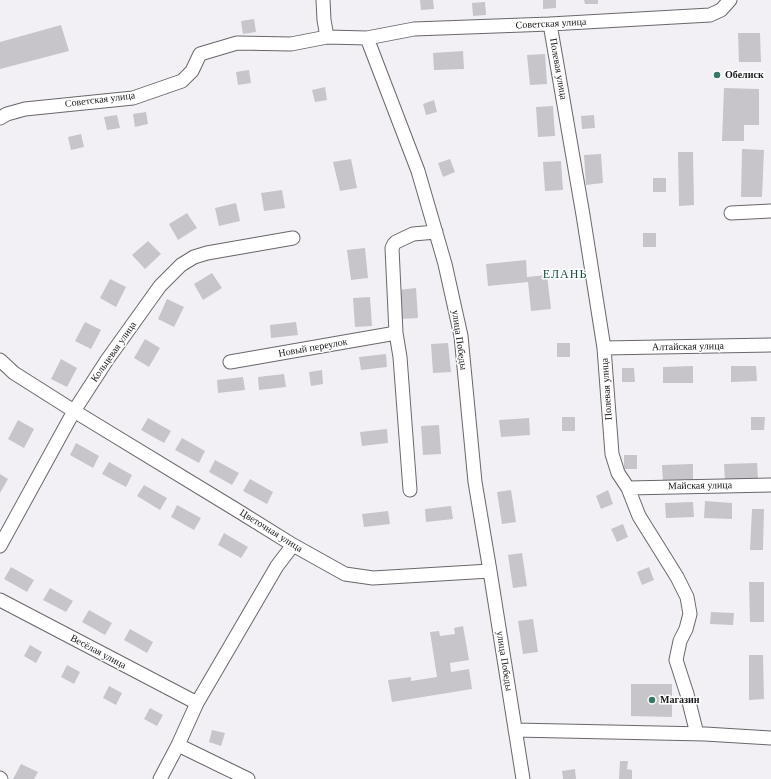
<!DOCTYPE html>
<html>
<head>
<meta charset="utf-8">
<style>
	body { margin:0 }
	canvas { display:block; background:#f2f0f4 }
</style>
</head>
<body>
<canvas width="771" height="779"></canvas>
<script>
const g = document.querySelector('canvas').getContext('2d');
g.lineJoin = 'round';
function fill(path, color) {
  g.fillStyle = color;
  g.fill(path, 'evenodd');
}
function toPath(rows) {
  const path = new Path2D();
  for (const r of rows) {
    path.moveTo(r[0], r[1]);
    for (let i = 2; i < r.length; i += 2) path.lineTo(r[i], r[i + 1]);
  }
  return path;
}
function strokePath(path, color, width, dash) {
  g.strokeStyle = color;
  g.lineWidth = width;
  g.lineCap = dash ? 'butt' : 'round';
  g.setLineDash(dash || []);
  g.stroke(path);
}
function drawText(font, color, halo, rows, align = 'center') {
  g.font = font + ' "Times New Roman",serif';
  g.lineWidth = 3;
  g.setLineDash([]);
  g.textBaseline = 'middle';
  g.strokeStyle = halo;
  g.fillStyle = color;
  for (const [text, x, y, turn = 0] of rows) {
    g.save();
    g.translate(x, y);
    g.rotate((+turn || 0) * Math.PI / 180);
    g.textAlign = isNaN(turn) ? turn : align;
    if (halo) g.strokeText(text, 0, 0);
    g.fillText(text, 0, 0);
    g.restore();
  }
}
fill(toPath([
	[420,0,433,0,434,9,421,10],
	[543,0,556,0,556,8,543,9],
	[584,0,598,0,598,4,585,4],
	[485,2,486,15,473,16,472,3],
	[254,19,256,32,243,34,241,21],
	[61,25,69,51,0,69,0,42],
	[738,33,760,33,761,62,739,62],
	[463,51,464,69,434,70,433,53],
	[545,54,547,84,530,85,527,55],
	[249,70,251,83,238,85,236,72],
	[325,87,327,100,315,102,312,90],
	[724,88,759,89,759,125,744,125,744,141,722,141],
	[434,100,437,112,426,115,423,104],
	[553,106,555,136,538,137,536,107],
	[146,112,148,124,135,127,133,114],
	[117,115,120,128,107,130,104,117],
	[594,115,595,128,582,129,581,116],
	[81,134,84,147,71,150,68,137],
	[742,149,764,150,762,197,741,197],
	[678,152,693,152,694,205,679,206],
	[601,154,603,183,586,185,584,155],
	[351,159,357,188,340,191,333,162],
	[450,159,455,172,443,177,438,163],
	[561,161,563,190,545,191,543,162],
	[653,178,666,178,666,192,653,192],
	[282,190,285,208,264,211,261,193],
	[236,203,240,221,219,226,215,208],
	[187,213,197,228,178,240,169,224],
	[643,233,656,233,656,247,643,247],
	[148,241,161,254,145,269,132,255],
	[365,248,368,278,351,280,347,250],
	[526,260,527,277,547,275,551,309,531,311,528,282,488,286,486,264],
	[212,273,222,288,203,300,194,284],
	[110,279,126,287,116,307,100,298],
	[416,288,418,318,401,319,398,290],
	[370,297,372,326,355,327,353,298],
	[167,299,184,307,174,327,158,319],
	[85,322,101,330,91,349,75,341],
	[296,322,298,335,271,338,270,325],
	[145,339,160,348,149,367,134,358],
	[448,343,451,372,433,373,431,344],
	[557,343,570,343,570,357,557,357],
	[386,354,387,367,361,370,359,357],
	[61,359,77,368,67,387,51,379],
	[693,366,693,383,663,383,663,367],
	[731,366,756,366,757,381,731,382],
	[622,368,634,368,635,382,622,382],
	[322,370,323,384,311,386,309,372],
	[284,374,286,387,259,390,258,377],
	[243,377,245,390,218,393,217,380],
	[562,417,575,417,575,431,562,431],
	[751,417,765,417,764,430,751,430],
	[148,418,171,431,164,443,141,430],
	[529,418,530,435,501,437,499,420],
	[18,420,34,429,24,448,8,439],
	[439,425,441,454,423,455,421,426],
	[387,429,388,443,362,446,360,432],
	[182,438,205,451,199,463,175,450],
	[76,443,99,456,93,468,70,455],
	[624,455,637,455,637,469,624,469],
	[215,460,239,473,232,485,209,472],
	[109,462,132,475,126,487,102,474],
	[757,463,758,479,725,481,724,464],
	[693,464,693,481,663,482,662,465],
	[0,474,8,479,0,493],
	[250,479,273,492,267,504,243,491],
	[144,485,167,498,160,510,137,496],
	[511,490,516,522,502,524,497,492],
	[608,490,613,504,601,509,596,496],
	[705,501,732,503,732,519,704,518],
	[693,502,694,517,666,518,665,503],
	[177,505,201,518,194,530,171,517],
	[451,506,453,519,426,522,425,509],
	[752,509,764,509,763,550,750,550],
	[388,511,390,524,364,527,362,514],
	[623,524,628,537,617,542,611,529],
	[224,533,248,547,241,558,218,545],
	[522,553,527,586,513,588,508,555],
	[11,567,34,580,27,592,4,579],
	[649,567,654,580,642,585,637,572],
	[749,582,764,582,764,622,750,622],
	[50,588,73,601,66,612,43,600],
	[89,610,112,623,105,635,82,622],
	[711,612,734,613,733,625,710,624],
	[533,619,538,652,523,654,518,621],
	[463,626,469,660,450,663,451,672,469,669,472,689,392,702,388,680,411,677,411,681,437,677,430,632,439,631,440,636,455,634,454,628],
	[130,629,153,642,147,653,124,640],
	[30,645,42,652,36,663,24,656],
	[749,655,763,655,764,699,749,700],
	[67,665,80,672,74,684,61,677],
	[631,684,672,684,672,717,631,716],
	[109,686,122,693,116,705,103,698],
	[150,708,163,715,157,726,144,719],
	[212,730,225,733,221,746,209,742],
	[620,761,628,761,627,769,632,770,632,779,619,779],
	[21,764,38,772,34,779,13,779],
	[575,769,576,779,563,779,562,771]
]), '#c7c5c9');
const minor = toPath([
	[323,0,324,20,327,37,367,38,418,171,445,264,461,336,475,482,490,571,523,779],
	[550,24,583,215,604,348,612,454,618,473,628,488,639,516,677,577,687,597,690,614,686,629,680,641,676,660,687,694,697,734],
	[367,38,414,29,550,24,710,15,721,10,730,0],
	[0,118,7,114,25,109,133,98,182,81,192,71,200,54,237,43,291,44,327,37],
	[731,213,771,211],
	[604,348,771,345],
	[0,360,14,373,74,411,235,509,293,545,345,574,373,578,490,571],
	[230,362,396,333],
	[628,488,771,485],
	[410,490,400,357,396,333,392,248,394,244,396,242,413,234,436,232],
	[0,546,74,411,107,360,160,286,181,265,194,257,207,253,293,238],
	[0,600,197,703],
	[515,730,705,734,771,738],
	[178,745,248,779],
	[0,778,1,779],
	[160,779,178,745,197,703,277,566,293,545]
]);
strokePath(minor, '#69676b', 15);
strokePath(minor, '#fff', 13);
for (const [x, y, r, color] of [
	[717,75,4,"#367766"],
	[652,700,4,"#367766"]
]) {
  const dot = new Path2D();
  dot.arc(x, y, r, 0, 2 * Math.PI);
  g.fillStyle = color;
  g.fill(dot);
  strokePath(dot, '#fff', 1.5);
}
drawText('10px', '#171618', '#fff', [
	["Советская улица",551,24,-3],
	["Полевая улица",558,69,80],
	["Советская улица",100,100,-7],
	["улица Победы",459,340,82],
	["Алтайская улица",688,347,-1],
	["Новый переулок",313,348,-10],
	["Кольцевая улица",114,352,-55],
	["Полевая улица",607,389,-94],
	["Майская улица",700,486,-1],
	["Цветочная улица",271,531,32],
	["Весёлая улица",98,652,28],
	["улица Победы",504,661,81]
]);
drawText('bold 10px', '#171618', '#fff', [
	["Обелиск",725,75],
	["Магазин",660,700]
], 'left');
g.letterSpacing = '1px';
drawText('12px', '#184d40', '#fff', [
	["ЕЛАНЬ",565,275]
]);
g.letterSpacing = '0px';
</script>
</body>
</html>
